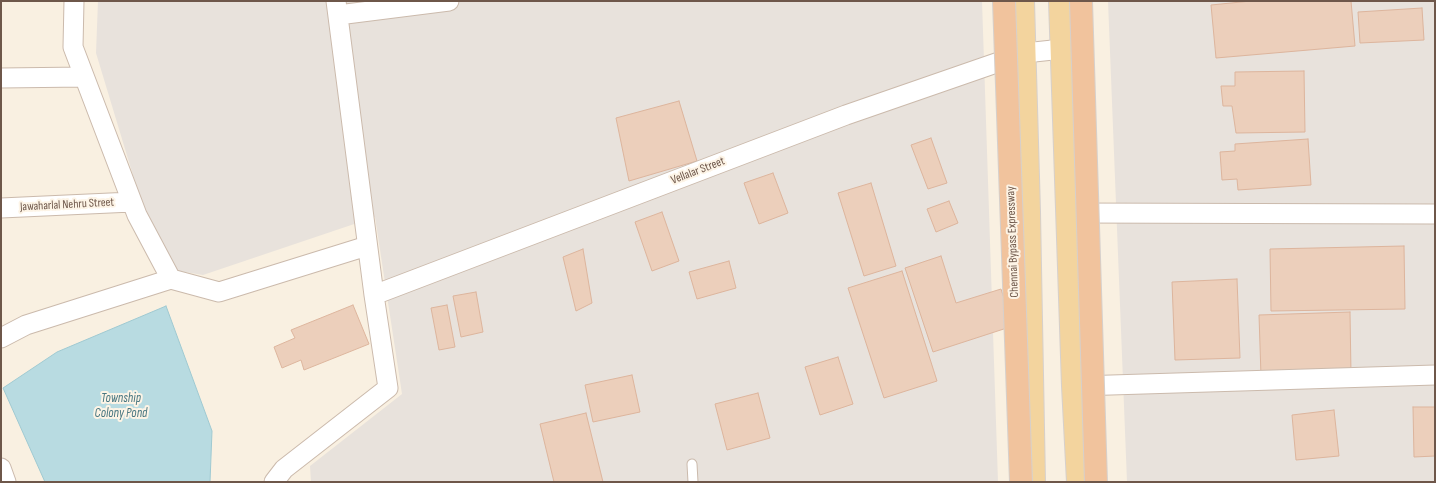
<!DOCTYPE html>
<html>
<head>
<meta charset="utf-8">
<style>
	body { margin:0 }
	#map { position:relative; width:1436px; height:483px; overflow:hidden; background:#f9f0e1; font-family:"Sofia Sans Condensed",sans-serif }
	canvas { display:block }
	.frame { position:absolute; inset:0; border:2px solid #6e574a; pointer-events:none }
</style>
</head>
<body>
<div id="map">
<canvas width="1436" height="483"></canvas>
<div class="frame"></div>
</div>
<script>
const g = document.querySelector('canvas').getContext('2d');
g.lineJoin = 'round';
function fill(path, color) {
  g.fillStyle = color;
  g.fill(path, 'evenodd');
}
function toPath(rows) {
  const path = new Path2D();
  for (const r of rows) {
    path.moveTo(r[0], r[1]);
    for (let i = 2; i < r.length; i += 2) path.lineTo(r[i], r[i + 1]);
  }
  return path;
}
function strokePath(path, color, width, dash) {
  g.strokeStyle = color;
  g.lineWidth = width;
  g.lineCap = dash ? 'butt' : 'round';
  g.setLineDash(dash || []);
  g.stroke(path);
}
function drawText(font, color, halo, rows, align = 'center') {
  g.font = font + ' "Sofia Sans Condensed",sans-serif';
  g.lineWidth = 4;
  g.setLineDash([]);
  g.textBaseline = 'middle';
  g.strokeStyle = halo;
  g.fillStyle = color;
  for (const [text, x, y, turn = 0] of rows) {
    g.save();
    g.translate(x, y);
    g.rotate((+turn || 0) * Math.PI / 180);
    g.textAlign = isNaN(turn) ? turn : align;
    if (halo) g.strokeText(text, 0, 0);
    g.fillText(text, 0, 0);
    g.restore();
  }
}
fill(toPath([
	[98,1,982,1,998,482,311,482,310,466,402,394,375,217,203,275,161,268,96,53],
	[1108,1,1435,1,1435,482,1127,482]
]), '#e8e2dc');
const water = toPath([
	[166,306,212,431,210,482,45,482,3,388,57,352,166,306]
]);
fill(water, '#b8dbe1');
strokePath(water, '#9fc9d1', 1);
const building = toPath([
	[1251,1,1351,1,1355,46,1216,58,1211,5,1251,1],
	[1422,8,1424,40,1360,43,1358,12,1422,8],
	[1304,71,1305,132,1236,133,1232,106,1223,106,1221,86,1235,86,1235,72,1304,71],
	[679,101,697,161,629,181,616,118,679,101],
	[931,138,947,183,928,189,911,145,931,138],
	[1308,139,1311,185,1238,190,1237,179,1222,180,1220,152,1235,151,1235,144,1308,139],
	[773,173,788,213,759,224,744,183,773,173],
	[871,183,896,266,864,276,838,193,871,183],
	[949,201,958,223,936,232,927,209,949,201],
	[662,212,679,261,652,271,635,222,662,212],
	[1404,246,1405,309,1271,311,1270,249,1404,246],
	[583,249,592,303,576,311,563,257,583,249],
	[941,256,956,303,1001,289,1013,326,933,352,905,268,941,256],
	[729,261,736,288,697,299,689,272,729,261],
	[902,271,937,381,884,398,848,288,902,271],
	[1237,279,1240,358,1175,360,1172,282,1237,279],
	[476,292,483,332,461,337,453,296,476,292],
	[353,305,369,344,304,370,301,360,282,368,274,347,295,338,291,330,353,305],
	[447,305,455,347,439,350,431,308,447,305],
	[1350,312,1351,374,1261,376,1259,315,1350,312],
	[838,357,853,404,820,415,805,367,838,357],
	[632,375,640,412,593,422,585,385,632,375],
	[758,393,770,438,727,450,715,404,758,393],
	[1413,407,1435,407,1435,456,1414,457,1413,407],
	[1334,410,1339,456,1296,460,1292,415,1334,410],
	[586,413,603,482,554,482,540,424,586,413]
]);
fill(building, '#eccfbb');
strokePath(building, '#ddb59d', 1);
const service = toPath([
	[692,464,693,482]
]);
const minor = toPath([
	[74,1,73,47,137,215,171,279,219,292,367,246],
	[338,15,449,1],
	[1,78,84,77],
	[1,208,132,202],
	[1073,213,1435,214],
	[374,295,846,115,1025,53,1062,49],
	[1,338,26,325,171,279],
	[1079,386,1435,375],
	[1,468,6,482],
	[274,482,284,469,388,388,374,295,336,1]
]);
const primary = toPath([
	[1023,1,1029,212,1034,482],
	[1060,1,1073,386,1078,482]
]);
strokePath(service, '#cbbaac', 11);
strokePath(minor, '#cbbaac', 21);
strokePath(primary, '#d6d0cc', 24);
strokePath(service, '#fff', 9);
strokePath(minor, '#fff', 19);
strokePath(primary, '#f3d49e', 22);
const trunkBridge = toPath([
	[1004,1,1021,482],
	[1081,1,1096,482]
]);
strokePath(trunkBridge, '#d6d0cc', 24, []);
strokePath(trunkBridge, '#f1c39d', 22);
drawText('12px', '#6e574a', '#fdf4e6', [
	["Vellalar Street",698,171,-21],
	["Jawaharlal Nehru Street",67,205,-3],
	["Chennai Bypass Expressway",1013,242,-92]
]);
drawText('italic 13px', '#477680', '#fdf4e6', [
	["Township",121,399],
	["Colony Pond",121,414]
]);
</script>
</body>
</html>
